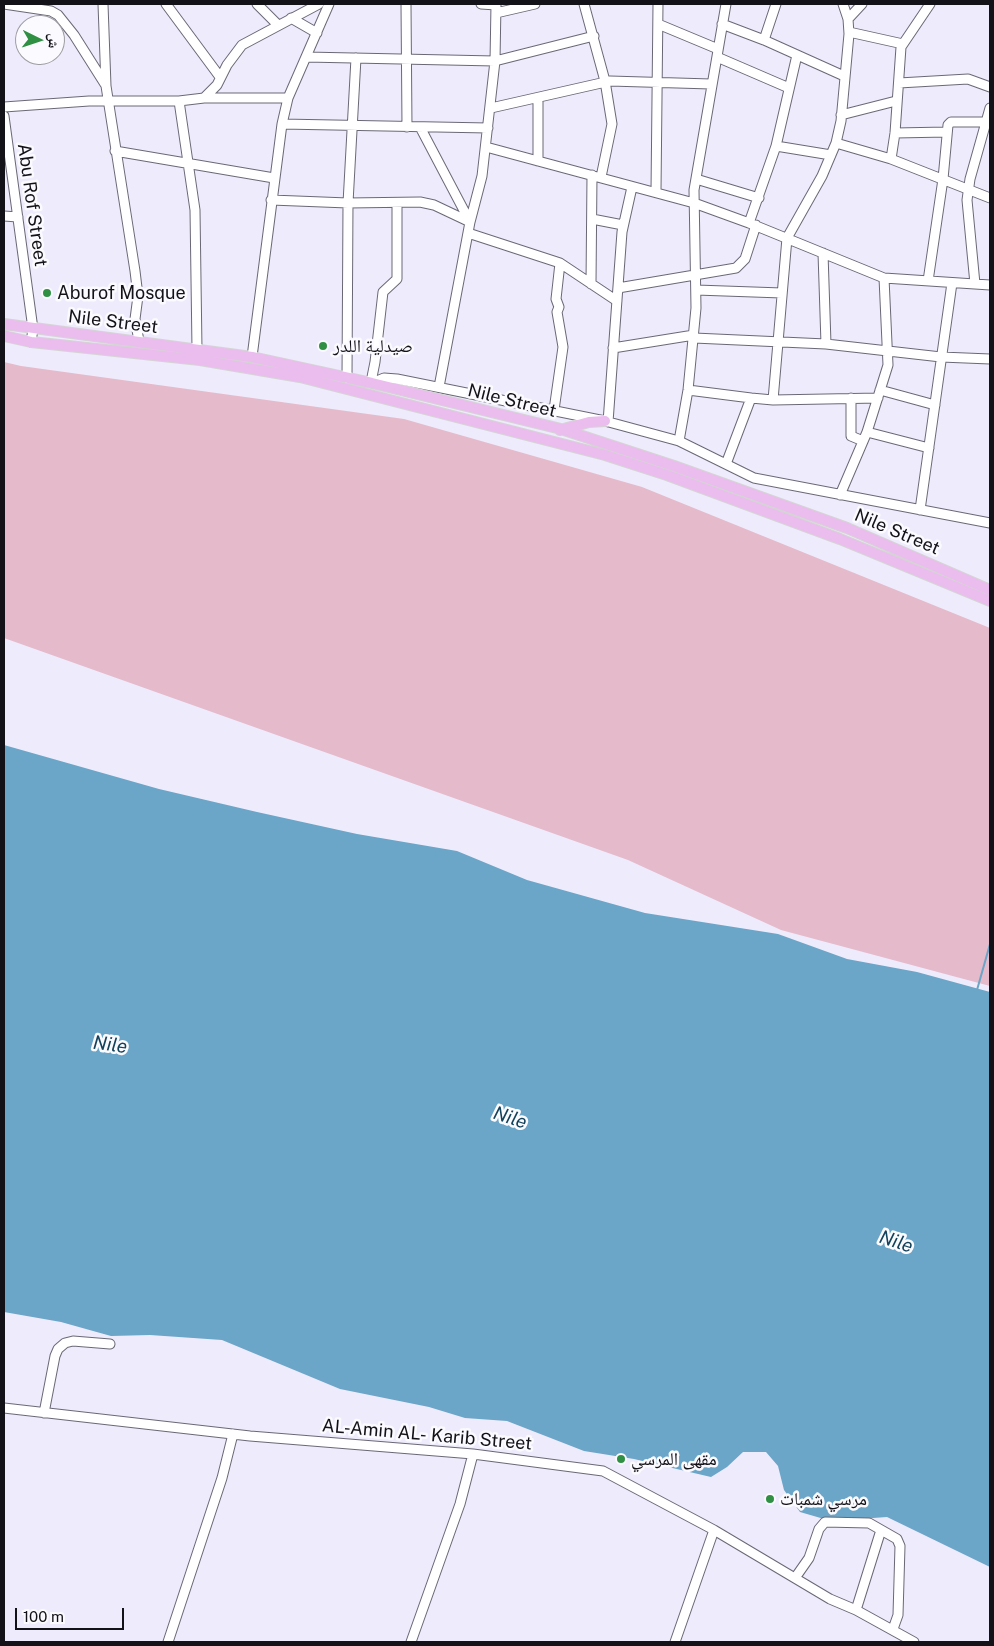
<!DOCTYPE html>
<html>
<head>
<meta charset="utf-8">
<style>
	body { margin:0 }
	#map { position:relative; width:994px; height:1646px; overflow:hidden; background:#eeebfc; font-family:"Public Sans","Noto Naskh Arabic",sans-serif }
	canvas { display:block }
	.frame { position:absolute; inset:0; border:5px solid #131218; pointer-events:none }
	.north { position:absolute; left:15px; top:15px; width:50px; height:50px; box-sizing:border-box; background:#fbfafe; border:1px solid #9e9da2; border-radius:50%; rotate:94deg; font-size:14px; font-weight:700; line-height:20px; text-align:center; color:#131218 }
	.north::after { content:''; display:block; margin:auto; width:18px; height:22px; background:#2f9044; clip-path:polygon(50% 0,100% 100%,50% 72%,0 100%) }
	.scale { position:absolute; left:15px; top:1608px; width:109px; height:22px; box-sizing:border-box; border:2px solid #131218; border-top:0; padding-left:6px; font-size:15px; line-height:18px; white-space:nowrap; color:#131218; -webkit-text-stroke:4px #fbfafe; paint-order:stroke }
</style>
</head>
<body>
<div id="map">
<canvas width="994" height="1646"></canvas>
<div class="frame"></div>
<div class="north">ش</div>
<div class="scale">100 m</div>
</div>
<script>
const g = document.querySelector('canvas').getContext('2d');
g.lineJoin = 'round';
function fill(path, color) {
  g.fillStyle = color;
  g.fill(path, 'evenodd');
}
function toPath(rows) {
  const path = new Path2D();
  for (const r of rows) {
    path.moveTo(r[0], r[1]);
    for (let i = 2; i < r.length; i += 2) path.lineTo(r[i], r[i + 1]);
  }
  return path;
}
function strokePath(path, color, width, dash) {
  g.strokeStyle = color;
  g.lineWidth = width;
  g.lineCap = dash ? 'butt' : 'round';
  g.setLineDash(dash || []);
  g.stroke(path);
}
function drawText(font, color, halo, rows, align = 'center') {
  g.font = font + ' "Public Sans","Noto Naskh Arabic",sans-serif';
  g.lineWidth = 5;
  g.setLineDash([]);
  g.textBaseline = 'middle';
  g.strokeStyle = halo;
  g.fillStyle = color;
  for (const [text, x, y, turn = 0] of rows) {
    g.save();
    g.translate(x, y);
    g.rotate((+turn || 0) * Math.PI / 180);
    g.textAlign = isNaN(turn) ? turn : align;
    if (halo) g.strokeText(text, 0, 0);
    g.fillText(text, 0, 0);
    g.restore();
  }
}
fill(toPath([
	[4,362,21,366,404,419,642,487,990,628,990,986,781,930,628,860,4,638]
]), '#e5baca');
fill(toPath([
	[4,745,159,789,257,812,357,834,457,851,527,880,645,913,778,934,847,959,917,972,990,992,990,1567,887,1517,831,1521,800,1512,784,1490,778,1466,766,1452,743,1452,727,1467,711,1477,634,1459,584,1451,507,1421,465,1418,429,1407,340,1389,222,1340,150,1335,111,1336,61,1322,4,1312]
]), '#6ba5c7');
strokePath(toPath([
	[977,990,990,944]
]), '#6ba5c7', 2);
const minor = toPath([
	[4,4,51,11,58,15,74,35,105,84],
	[103,4,106,86,135,271,138,296,135,319,139,341],
	[166,4,220,77],
	[257,4,278,25],
	[406,4,407,127],
	[481,4,496,5],
	[584,4,605,81,612,124,601,177],
	[843,4,848,19],
	[496,13,535,4],
	[291,18,317,33],
	[658,24,718,49],
	[722,24,764,40,844,76],
	[849,32,903,44],
	[764,40,776,4],
	[306,57,495,61,594,36],
	[717,57,789,88],
	[899,83,968,79,990,87],
	[204,98,288,98],
	[538,99,538,161],
	[179,101,195,210,197,349],
	[4,107,89,101,179,101,204,98,217,85,227,65,242,45,319,4],
	[491,108,610,81,711,84],
	[841,115,896,101],
	[4,116,33,329,31,342],
	[282,124,488,128],
	[420,127,470,222],
	[895,133,947,132],
	[836,143,891,159,990,198],
	[776,146,831,155],
	[486,147,694,203,749,223,884,278,990,285],
	[115,151,274,178],
	[891,159,895,133,901,47,930,4],
	[696,179,759,198],
	[656,192,658,4],
	[271,200,348,203,420,202,434,205,470,222],
	[4,216,18,217],
	[592,219,623,225],
	[749,223,776,146,797,55],
	[468,233,560,263,617,301],
	[823,253,826,344],
	[928,281,943,179,948,125,951,122,986,122],
	[591,284,592,175],
	[975,284,967,200,970,179,990,108],
	[618,288,736,268,745,259,756,225],
	[696,290,782,293],
	[694,338,826,344,941,357,990,359],
	[613,348,694,335],
	[252,357,282,124,288,98,329,4],
	[347,378,348,203,356,58],
	[371,382,375,362,383,292,397,279,397,203],
	[372,383,384,378,397,379,605,421,679,441,754,478,990,523],
	[439,387,470,222,482,176,495,61,496,4],
	[688,390,751,398],
	[880,390,935,405],
	[851,398,851,436,863,441],
	[773,400,878,398],
	[554,410,563,347,557,312,559,307,556,299,560,263],
	[608,422,622,232,632,187],
	[867,432,929,448],
	[679,441,688,390,696,308,694,190,726,4],
	[726,464,751,398,773,400,787,238,822,176,836,143,841,121,849,34,848,19,862,4],
	[840,495,867,432,888,365,884,278],
	[920,510,952,283],
	[4,1408,250,1436,473,1454,603,1471,714,1530,675,1642],
	[44,1413,55,1356,58,1349,65,1343,73,1341,110,1344],
	[714,1530,830,1599,856,1610,914,1642],
	[795,1578,809,1558,819,1529,825,1522,869,1523,897,1539,900,1546,898,1615,893,1629],
	[856,1610,881,1530],
	[168,1642,222,1478,233,1434],
	[411,1642,460,1504,473,1454]
]);
const major = toPath([
	[4,324,252,357,372,383,561,429,674,466,847,528,990,590],
	[4,336,31,342,200,360,300,377,605,455,667,475,840,539,990,601],
	[560,430,589,422,605,421]
]);
strokePath(minor, '#6b6876', 11);
strokePath(major, '#d5d4d5', 12);
strokePath(minor, '#fff', 9);
strokePath(major, '#ebbcee', 10);
for (const [x, y, r, color] of [
	[47,293,5,"#2f9044"],
	[323,346,5,"#2f9044"],
	[621,1459,5,"#2f9044"],
	[770,1499,5,"#2f9044"]
]) {
  const dot = new Path2D();
  dot.arc(x, y, r, 0, 2 * Math.PI);
  g.fillStyle = color;
  g.fill(dot);
  strokePath(dot, '#fbfafe', 2);
}
drawText('18px', '#131218', '#fbfafe', [
	["Abu Rof Street",32,205,82],
	["Nile Street",113,322,7],
	["Nile Street",512,401,14],
	["Nile Street",897,532,23],
	["AL-Amin AL- Karib Street",427,1435,5]
]);
drawText('18px', '#131218', '#fbfafe', [
	["Aburof Mosque",57,293],
	["صيدلية اللدر",333,346],
	["مقهى المرسي",631,1459],
	["مرسي شمبات",780,1499]
], 'left');
drawText('italic 19px', '#13425b', '#fbfafe', [
	["Nile",110,1045,8],
	["Nile",510,1118,18],
	["Nile",896,1242,18]
]);
</script>
</body>
</html>
